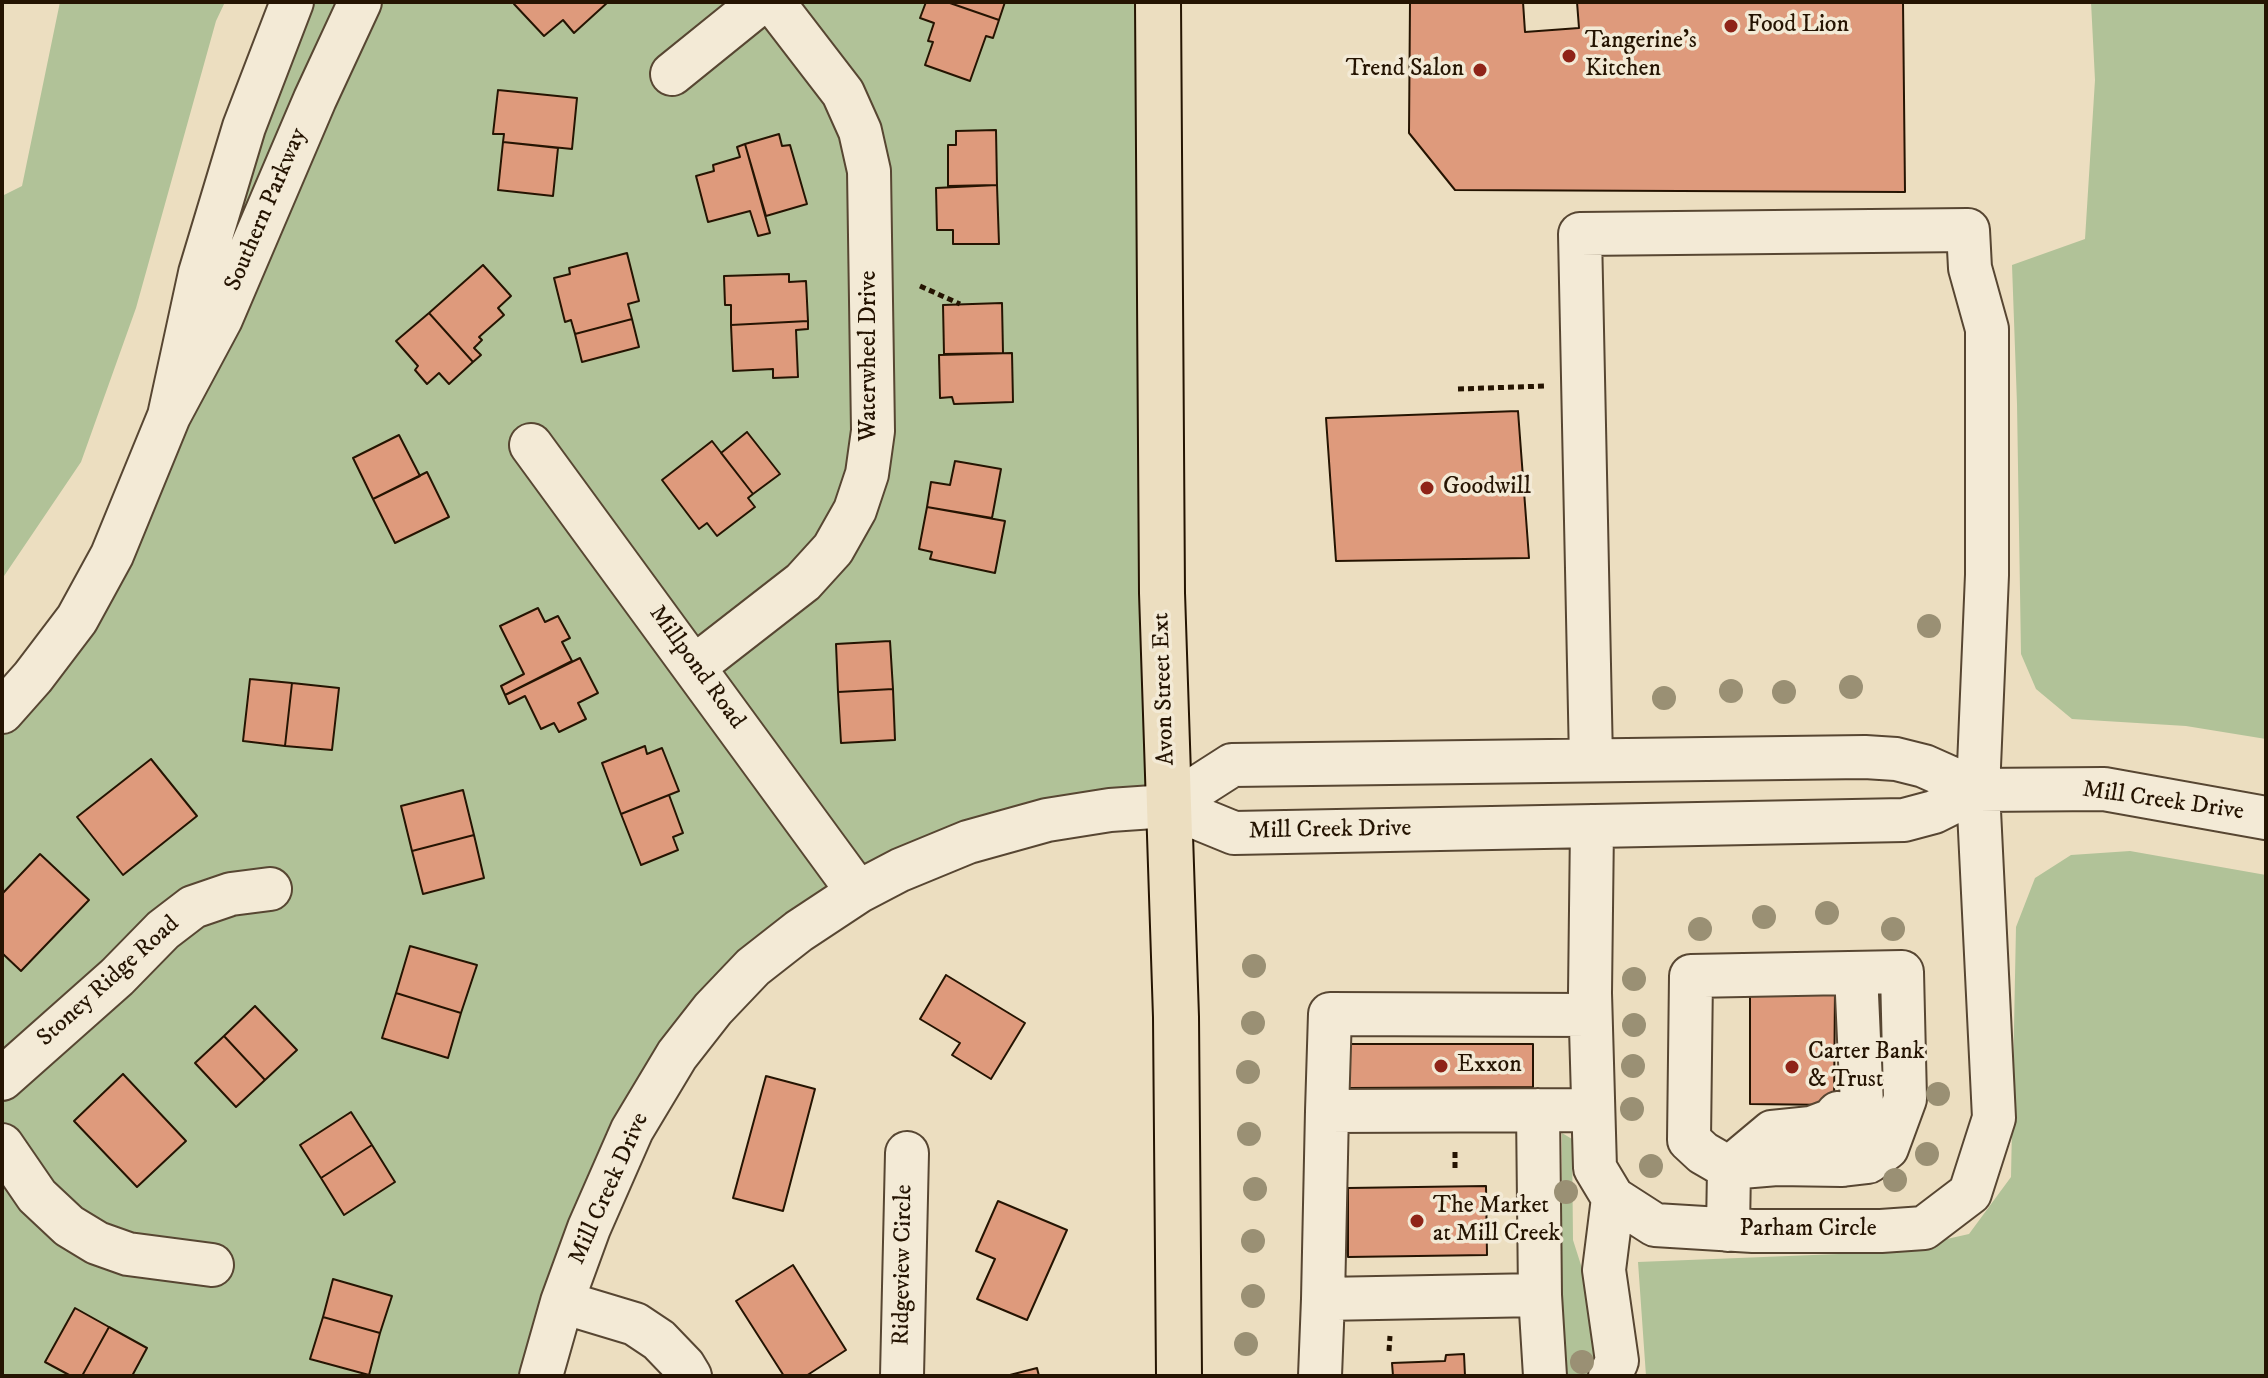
<!DOCTYPE html>
<html>
<head>
<meta charset="utf-8">
<style>
	body { margin:0 }
	#map { position:relative; width:2268px; height:1378px; overflow:hidden; background:#ecdec0; font-family:"IM FELL DW Pica",serif }
	canvas { display:block }
	.frame { position:absolute; inset:0; border:4px solid #251402; pointer-events:none }
</style>
</head>
<body>
<div id="map">
<canvas width="2268" height="1378"></canvas>
<div class="frame"></div>
</div>
<script>
const g = document.querySelector('canvas').getContext('2d');
g.lineJoin = 'round';
function fill(path, color) {
  g.fillStyle = color;
  g.fill(path, 'evenodd');
}
function toPath(rows) {
  const path = new Path2D();
  for (const r of rows) {
    path.moveTo(r[0], r[1]);
    for (let i = 2; i < r.length; i += 2) path.lineTo(r[i], r[i + 1]);
  }
  return path;
}
function strokePath(path, color, width, dash) {
  g.strokeStyle = color;
  g.lineWidth = width;
  g.lineCap = dash ? 'butt' : 'round';
  g.setLineDash(dash || []);
  g.stroke(path);
}
function drawText(font, color, halo, rows, align = 'center') {
  g.font = font + ' "IM FELL DW Pica",serif';
  g.lineWidth = 7;
  g.setLineDash([]);
  g.textBaseline = 'middle';
  g.strokeStyle = halo;
  g.fillStyle = color;
  for (const [text, x, y, turn = 0] of rows) {
    g.save();
    g.translate(x, y);
    g.rotate((+turn || 0) * Math.PI / 180);
    g.textAlign = isNaN(turn) ? turn : align;
    if (halo) g.strokeText(text, 0, 0);
    g.fillText(text, 0, 0);
    g.restore();
  }
}
fill(toPath([
	[60,2,225,2,216,21,136,308,81,462,2,579,2,196,22,186],
	[292,2,1158,2,1168,806,900,870,677,1055,541,1376,2,1376,2,712,77,619],
	[2091,2,2266,2,2266,739,2186,726,2072,719,2036,689,2021,654,2017,404,2012,265,2085,239,2095,80],
	[2130,851,2266,875,2266,1376,1646,1376,1638,1262,1889,1252,1969,1234,2011,1177,2016,927,2035,878,2071,855],
	[1562,1133,1572,1139,1573,1240,1594,1306,1597,1367,1593,1376,1569,1376,1566,1373,1562,1349]
]), '#b1c298');
const building = toPath([
	[516,2,608,2,574,33,563,20,544,36,514,4,516,2],
	[926,2,947,2,999,20,993,38,986,36,970,81,925,65,933,42,928,41,934,23,920,18,926,2],
	[947,2,1005,2,999,20,947,2],
	[1410,2,1523,2,1525,32,1579,28,1577,2,1903,2,1905,192,1455,190,1409,133,1410,2],
	[498,90,577,98,572,149,503,142,504,134,493,134,498,90],
	[996,130,997,185,948,186,948,145,956,145,956,131,996,130],
	[779,134,782,146,790,145,807,204,766,216,745,144,779,134],
	[503,142,558,148,553,196,498,190,503,142],
	[745,144,770,233,758,236,750,211,708,222,696,176,714,171,713,165,740,157,737,147,745,144],
	[997,185,999,244,953,244,953,230,937,230,936,188,997,185],
	[627,253,639,301,628,304,632,319,575,334,571,320,565,322,554,278,570,274,569,268,627,253],
	[483,265,511,296,498,308,504,315,479,337,482,340,474,348,481,355,473,362,429,313,483,265],
	[789,274,789,282,806,281,808,321,731,325,731,305,725,305,724,276,789,274],
	[1002,303,1003,353,944,354,943,305,1002,303],
	[429,313,473,362,449,384,439,373,427,384,415,370,418,366,396,341,429,313],
	[632,319,639,347,582,362,575,334,632,319],
	[808,321,808,329,796,330,798,377,773,378,773,369,733,371,731,325,808,321],
	[1012,353,1013,402,954,404,952,397,940,398,939,355,1012,353],
	[1518,411,1529,558,1336,561,1326,418,1518,411],
	[747,432,780,474,753,494,721,453,747,432],
	[399,435,420,476,373,499,353,458,399,435],
	[712,441,753,494,748,498,755,507,717,536,707,523,699,529,662,480,712,441],
	[955,461,1001,469,992,518,927,507,931,482,950,485,955,461],
	[427,472,449,517,395,543,373,499,427,472],
	[927,507,1005,521,995,573,930,559,932,552,919,549,927,507],
	[538,608,545,622,558,616,570,638,562,642,572,661,505,695,501,686,524,674,500,626,538,608],
	[890,641,893,689,838,692,836,644,890,641],
	[580,658,598,693,578,703,586,719,559,732,554,723,541,729,525,696,509,704,505,695,580,658],
	[250,679,292,683,285,746,243,741,250,679],
	[292,683,339,688,332,750,285,746,292,683],
	[893,689,895,740,841,743,838,692,893,689],
	[645,746,647,754,662,748,679,791,621,814,602,763,645,746],
	[151,759,197,816,123,875,77,817,151,759],
	[463,790,474,835,412,851,401,806,463,790],
	[669,795,683,833,673,837,678,850,641,865,621,814,669,795],
	[474,835,484,878,423,894,412,851,474,835],
	[40,854,89,900,21,971,2,953,2,894,40,854],
	[410,946,477,965,461,1013,396,993,410,946],
	[946,975,1025,1023,991,1079,952,1055,960,1043,920,1019,946,975],
	[1750,990,1835,990,1834,1105,1750,1104,1750,990],
	[396,993,461,1013,448,1058,382,1038,396,993],
	[255,1006,297,1050,265,1080,224,1036,255,1006],
	[224,1036,265,1080,236,1107,195,1063,224,1036],
	[1349,1044,1533,1044,1533,1087,1349,1088,1349,1044],
	[123,1074,186,1141,137,1187,74,1121,123,1074],
	[766,1076,815,1089,783,1211,733,1198,766,1076],
	[351,1112,372,1145,321,1178,300,1145,351,1112],
	[372,1145,395,1182,344,1215,321,1178,372,1145],
	[1486,1186,1487,1255,1348,1257,1348,1188,1486,1186],
	[998,1201,1067,1230,1027,1320,977,1299,995,1259,976,1251,998,1201],
	[793,1265,846,1350,806,1376,784,1376,736,1301,793,1265],
	[333,1279,392,1296,380,1333,323,1317,333,1279],
	[75,1308,109,1327,82,1376,71,1376,45,1362,75,1308],
	[323,1317,380,1333,369,1375,310,1359,323,1317],
	[109,1327,147,1348,132,1376,82,1376,109,1327],
	[1464,1354,1465,1376,1393,1376,1392,1363,1445,1361,1446,1355,1464,1354],
	[1037,1368,1039,1376,1006,1376,1037,1368]
]);
fill(building, '#de9a7c');
strokePath(building, '#251402', 2);
const minor = toPath([
	[292,2,244,127,200,273,169,416,221,319,315,99,360,2],
	[672,74,761,2],
	[531,445,858,892],
	[695,666,803,582,833,549,855,510,867,474,873,431,869,171,860,131,843,93,773,2],
	[2,712,33,677,77,619,112,555,169,416],
	[1591,760,1580,234,1968,230,1970,268,1987,329,1987,575,1978,790,1994,1118,1970,1193,1924,1228,1881,1231,1753,1231,1655,1225,1613,1198,1595,1168,1590,993,1592,826],
	[1168,806,1232,765,1865,757,1896,759,1924,766,1978,790],
	[2,1079,117,977,163,930,193,907,231,894,270,889],
	[1538,1110,1540,1295],
	[1327,1111,1330,1014,1590,1015],
	[2,1145,37,1196,69,1226,97,1243,128,1254,212,1265],
	[1811,1148,1834,1141,1851,1126,1862,1105,1856,973],
	[1729,1168,1777,1164,1842,1165,1861,1147],
	[1729,1168,1772,1132,1811,1128,1832,1120,1838,1113],
	[1728,1230,1729,1168,1703,1153,1689,1140,1691,976,1902,972,1905,1099,1887,1148,1868,1162,1842,1165],
	[562,1302,635,1324,659,1340,684,1366,690,1376],
	[541,1376,562,1302,589,1228,632,1130,677,1055,713,1009,753,967,799,931,858,892,900,870,968,842,1047,820,1110,810,1168,806,1234,833,1904,820,1934,812,1978,790,2104,789,2266,818],
	[902,1376,907,1153],
	[1320,1376,1323,1299],
	[1545,1376,1540,1295,1323,1299,1327,1111,1593,1110],
	[1610,1376,1617,1361,1604,1270,1613,1198]
]);
const major = toPath([
	[1158,2,1162,593,1176,1017,1179,1376]
]);
strokePath(minor, '#574632', 46);
strokePath(major, '#251402', 48);
strokePath(toPath([
	[920,286,960,304],
	[1458,389,1545,386],
	[1455,1168,1455,1149],
	[1389,1351,1390,1336]
]), '#251402', 5, [6, 4]);
strokePath(minor, '#f3ead6', 42);
strokePath(major, '#ecdec0', 44);
g.fillStyle = '#9a9074';
for (const [x, y] of [
	[1929,626],
	[1851,687],
	[1731,691],
	[1784,692],
	[1664,698],
	[1827,913],
	[1764,917],
	[1700,929],
	[1893,929],
	[1254,966],
	[1634,979],
	[1253,1023],
	[1634,1025],
	[1633,1066],
	[1248,1072],
	[1938,1094],
	[1632,1109],
	[1249,1134],
	[1927,1154],
	[1651,1166],
	[1895,1180],
	[1255,1189],
	[1566,1192],
	[1253,1241],
	[1253,1296],
	[1246,1344],
	[1582,1362]
]) {
  g.beginPath();
  g.arc(x, y, 12, 0, 2 * Math.PI);
  g.fill();
}
for (const [x, y, r, color] of [
	[1731,26,8,"#8f2418"],
	[1569,56,8,"#8f2418"],
	[1480,70,8,"#8f2418"],
	[1427,488,8,"#8f2418"],
	[1441,1066,8,"#8f2418"],
	[1792,1067,8,"#8f2418"],
	[1417,1221,8,"#8f2418"]
]) {
  const dot = new Path2D();
  dot.arc(x, y, r, 0, 2 * Math.PI);
  g.fillStyle = color;
  g.fill(dot);
  strokePath(dot, '#f3ead6', 3);
}
drawText('24px', '#251402', '#f3ead6', [
	["Food Lion",1747,26],
	["Tangerine's",1585,42],
	["Kitchen",1585,70],
	["Trend Salon",1464,70,"right"],
	["Goodwill",1443,488],
	["Carter Bank",1808,1053],
	["& Trust",1808,1081],
	["Exxon",1457,1066],
	["The Market",1433,1207],
	["at Mill Creek",1433,1235]
], 'left');
drawText('24px', '#251402', '#f3ead6', [
	["Southern Parkway",267,210,-67],
	["Waterwheel Drive",870,356,-90],
	["Millpond Road",696,668,54],
	["Avon Street Ext",1165,689,-92],
	["Mill Creek Drive",2163,802,8],
	["Mill Creek Drive",1330,831,-1],
	["Stoney Ridge Road",109,982,-42],
	["Mill Creek Drive",610,1189,-66],
	["Parham Circle",1808,1230],
	["Ridgeview Circle",904,1265,-89]
]);
</script>
</body>
</html>
